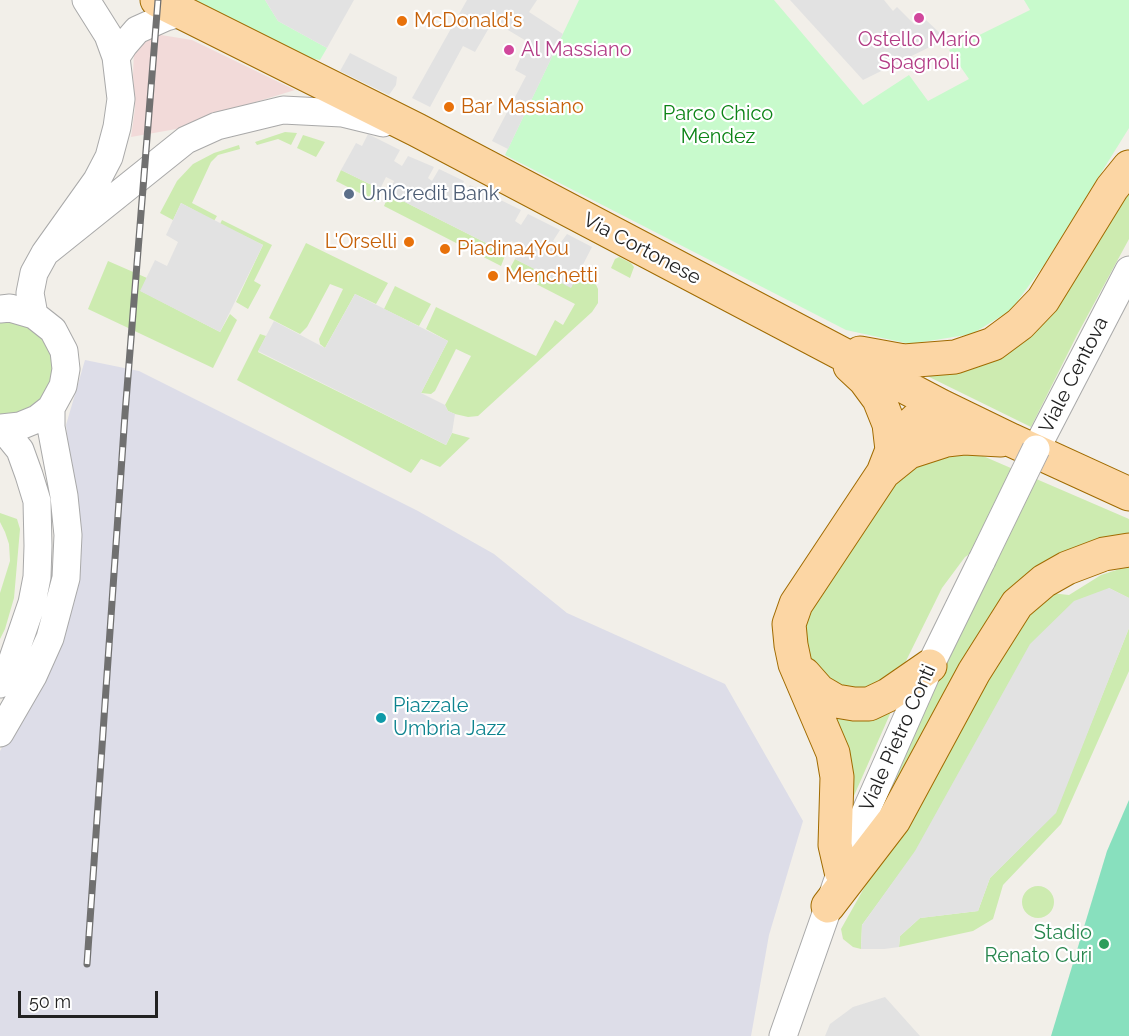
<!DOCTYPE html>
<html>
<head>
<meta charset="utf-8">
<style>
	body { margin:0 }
	#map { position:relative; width:1129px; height:1036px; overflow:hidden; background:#f2efe9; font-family:Raleway,sans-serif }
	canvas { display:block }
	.scale { position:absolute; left:18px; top:991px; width:140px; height:27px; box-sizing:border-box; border:3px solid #222; border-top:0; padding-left:8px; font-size:18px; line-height:21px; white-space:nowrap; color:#222; -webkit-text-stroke:4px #fff; paint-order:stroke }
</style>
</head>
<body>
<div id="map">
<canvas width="1129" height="1036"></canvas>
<div class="scale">50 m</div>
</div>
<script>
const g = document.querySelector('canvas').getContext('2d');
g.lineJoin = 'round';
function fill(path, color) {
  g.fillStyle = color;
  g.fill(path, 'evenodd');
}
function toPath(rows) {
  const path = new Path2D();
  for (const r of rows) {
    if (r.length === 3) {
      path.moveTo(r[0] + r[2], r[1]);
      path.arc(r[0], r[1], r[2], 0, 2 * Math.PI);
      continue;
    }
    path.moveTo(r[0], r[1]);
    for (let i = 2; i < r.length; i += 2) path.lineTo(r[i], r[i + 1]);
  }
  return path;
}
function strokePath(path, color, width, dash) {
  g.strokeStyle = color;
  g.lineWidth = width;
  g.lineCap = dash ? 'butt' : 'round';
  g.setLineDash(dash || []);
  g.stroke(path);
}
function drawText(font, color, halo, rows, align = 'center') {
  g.font = font + ' Raleway,sans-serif';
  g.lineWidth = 4.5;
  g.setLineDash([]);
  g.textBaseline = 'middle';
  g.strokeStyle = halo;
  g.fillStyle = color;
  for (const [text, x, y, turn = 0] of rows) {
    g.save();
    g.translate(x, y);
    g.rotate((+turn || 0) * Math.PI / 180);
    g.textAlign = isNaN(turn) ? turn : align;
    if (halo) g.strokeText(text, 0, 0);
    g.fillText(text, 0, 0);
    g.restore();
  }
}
fill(toPath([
	[155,34,192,40,295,90,236,108,182,128,131,137,135,108,133,75,134,50,140,42]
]), '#f2dad9');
fill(toPath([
	[285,132,297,133,291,145,278,139,257,145,255,142],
	[303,135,325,142,316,157,297,148],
	[239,145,240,149,218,155,211,162,192,203,217,216,214,221,181,203,173,220,160,213,177,181,193,164,214,153],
	[341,170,380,189,375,201,336,181],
	[1129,183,1129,239,1077,335,1031,427,917,371,970,361],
	[389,194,506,253,501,266,384,206],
	[222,220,272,245,254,281,261,285,248,309,236,302,263,245,220,224],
	[306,243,388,283,376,304,355,294,325,348,320,344,319,339,343,289,330,284,307,327,300,334,269,318],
	[619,257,631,263,634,267,630,278,611,268,615,259],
	[515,259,571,287,579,271,594,280,598,289,598,303,592,312,478,416,468,417,455,414,448,411,445,405,471,356,456,349,435,391,431,394,421,393,448,341,426,329,436,307,536,356,555,320,563,325,575,304,509,270],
	[108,261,147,278,141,291,220,332,230,314,237,320,213,368,88,309],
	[395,286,431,304,419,326,384,309],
	[6,321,25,325,40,335,51,351,54,370,51,388,40,404,25,414,0,416,0,322],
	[260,334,266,336,258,352,446,445,452,433,470,438,440,467,421,459,411,473,237,380],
	[976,453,1129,519,1129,540,1075,551,868,841,918,724,987,543,965,557,942,588,905,663,883,683,845,693,814,677,802,626,808,606,893,487,914,464,928,454],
	[0,513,17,519,20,529,14,598,5,629,0,639,0,593,10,561,9,544,5,532,0,522],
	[1129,566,1129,598,1109,588,862,925,861,949,853,947,843,939,841,929,925,780,1041,592,1069,595,1101,575],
	[1129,628,1129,671,1061,824,1003,885,993,919,973,931,899,947,900,936,920,918,978,911,990,878,1055,813],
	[890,709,890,714,849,807,830,713],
	[1038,902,16]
]), '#cdebb0');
fill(toPath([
	[184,0,265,0,278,21,327,48,320,60,295,55],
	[579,0,774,0,863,105,909,75,928,101,969,79,949,50,1030,10,1024,0,1129,0,1129,128,1044,265,1011,310,972,334,910,344,846,330,505,155]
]), '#c8facc');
fill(toPath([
	[1129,800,1129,1036,1051,1036,1107,851]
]), '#88e0be');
fill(toPath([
	[265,0,354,0,327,48,278,21],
	[467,0,537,0,529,12,563,34,508,149,492,141,526,76,515,70,528,42,493,21,475,52,463,46,430,107,412,98],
	[790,0,884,0,893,11,897,7,915,25,926,20,946,39,863,80],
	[350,53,397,77,396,85,389,95,340,71],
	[368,134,400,150,394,161,402,166,408,156,434,167,428,178,432,181,439,169,464,181,458,194,463,197,470,185,521,210,515,221,521,225,528,214,560,230,553,241,559,245,567,234,592,247,571,288,515,259,519,245,511,241,506,253,389,194,394,181,386,177,380,189,341,170,356,143,362,146],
	[181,203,263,245,220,332,140,291,155,260,167,266,178,242,166,235],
	[355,294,448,341,421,393,445,405,448,411,455,414,452,433,446,445,258,351,274,321,325,348],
	[1109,588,1129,598,1129,628,1056,813,990,878,978,911,920,918,900,936,899,947,884,949,861,949,862,925,915,851,1030,644,1074,601],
	[885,997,920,1036,825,1036,830,1024,853,1007]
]), '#e2e2e2');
fill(toPath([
	[85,360,139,371,418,511,494,554,567,613,725,684,803,821,769,935,751,1036,0,1036,0,751,60,643,75,516,66,425]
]), '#dddde8');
const minor = toPath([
	[116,57,124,45,137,30,166,17,184,12],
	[45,253,186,140,217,126,283,110,342,113,383,123],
	[0,309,10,308,34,315,53,330,64,351,66,369,63,386,51,408,37,419,20,426,0,428],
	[34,315,30,293,34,273,45,253,97,180,109,157,117,127,121,99,116,57,108,35,86,0],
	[1036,449,1129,270],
	[0,684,9,670,32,603,37,577,38,546,37,501,29,475,20,450,2,428],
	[0,733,33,676,50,638,66,578,68,535,64,496,51,427,51,408],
	[783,1036,841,871,854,838,930,666,982,560]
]);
const major = toPath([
	[157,0,417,130,941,406,1011,440,1129,494],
	[860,353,904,361,955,357,993,344,1020,324,1043,300,1112,188,1129,167],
	[850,366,865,380,879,399,889,424,892,450],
	[883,473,909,452,946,440,964,438,1001,440],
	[804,674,819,691,836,701,854,704,869,704,888,695,930,666],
	[841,871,835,845,837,777,833,753,795,664,791,645,789,624,796,604,883,473,892,450,902,433,920,416,941,406],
	[828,906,894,820,974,672,1017,604,1044,581,1067,568,1104,554,1129,550]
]);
strokePath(minor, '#a9a9a9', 29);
strokePath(major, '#a06b00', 35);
strokePath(minor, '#fff', 27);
strokePath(major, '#fcd6a4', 33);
const rail = toPath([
	[87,964,125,414,158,0]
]);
strokePath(rail, '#707070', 7);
strokePath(rail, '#fff', 4.5, [14]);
const minorBridge = toPath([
	[982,560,1036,449]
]);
strokePath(minorBridge, '#a9a9a9', 29, []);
strokePath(minorBridge, '#fff', 27);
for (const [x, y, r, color] of [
	[919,18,6,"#d1479c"],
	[402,21,6,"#e8710a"],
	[509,50,6,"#d1479c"],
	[449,107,6,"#e8710a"],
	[349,194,6,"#5c6f8a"],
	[409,242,6,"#e8710a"],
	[445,249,6,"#e8710a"],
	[493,276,6,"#e8710a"],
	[381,718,6,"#0f9aa8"],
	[1104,944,6,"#2e9e5b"]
]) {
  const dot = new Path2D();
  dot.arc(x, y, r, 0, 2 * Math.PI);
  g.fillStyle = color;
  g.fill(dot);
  strokePath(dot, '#fff', 2);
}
drawText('20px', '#c56008', '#fff', [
	["McDonald's",414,21],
	["Bar Massiano",461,107],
	["L'Orselli",397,242,"right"],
	["Piadina4You",457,249],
	["Menchetti",505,276]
], 'left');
drawText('20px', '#b23c85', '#fff', [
	["Ostello Mario",919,40],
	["Spagnoli",919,63],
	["Al Massiano",521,50,"left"]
]);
drawText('20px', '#0c8416', '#fff', [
	["Parco Chico",718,114],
	["Mendez",718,137]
]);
drawText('20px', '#4e5e75', '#fff', [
	["UniCredit Bank",361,194]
], 'left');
drawText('20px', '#222', '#fff', [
	["Via Cortonese",642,249,28],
	["Viale Centova",1074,375,-63],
	["Viale Pietro Conti",898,738,-66]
]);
drawText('20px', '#0d838f', '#fff', [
	["Piazzale",393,706],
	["Umbria Jazz",393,729]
], 'left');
drawText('20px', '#27864d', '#fff', [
	["Stadio",1092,933],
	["Renato Curi",1092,956]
], 'right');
</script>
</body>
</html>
